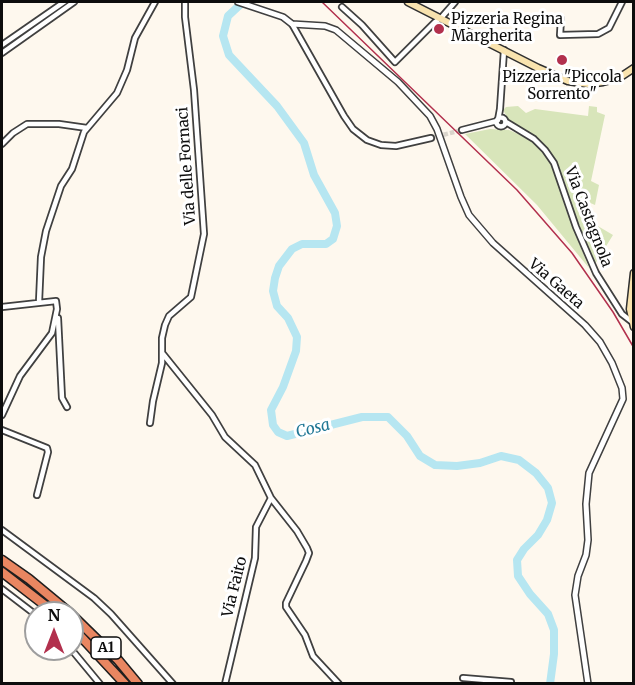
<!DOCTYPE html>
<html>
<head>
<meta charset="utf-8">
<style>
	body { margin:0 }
	#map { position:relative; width:635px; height:685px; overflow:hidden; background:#fef8ee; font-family:Merriweather,serif }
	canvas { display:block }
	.frame { position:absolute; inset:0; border:3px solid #0d0d0d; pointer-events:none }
	.north { position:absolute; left:24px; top:601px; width:60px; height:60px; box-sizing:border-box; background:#fff; border:2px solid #9e9e9e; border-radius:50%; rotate:0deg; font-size:16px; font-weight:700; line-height:24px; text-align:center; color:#0d0d0d }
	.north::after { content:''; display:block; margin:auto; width:21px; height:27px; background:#b2304d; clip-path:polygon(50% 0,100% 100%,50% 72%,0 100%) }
</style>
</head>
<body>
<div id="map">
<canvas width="635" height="685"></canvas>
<div class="frame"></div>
<div class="north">N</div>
</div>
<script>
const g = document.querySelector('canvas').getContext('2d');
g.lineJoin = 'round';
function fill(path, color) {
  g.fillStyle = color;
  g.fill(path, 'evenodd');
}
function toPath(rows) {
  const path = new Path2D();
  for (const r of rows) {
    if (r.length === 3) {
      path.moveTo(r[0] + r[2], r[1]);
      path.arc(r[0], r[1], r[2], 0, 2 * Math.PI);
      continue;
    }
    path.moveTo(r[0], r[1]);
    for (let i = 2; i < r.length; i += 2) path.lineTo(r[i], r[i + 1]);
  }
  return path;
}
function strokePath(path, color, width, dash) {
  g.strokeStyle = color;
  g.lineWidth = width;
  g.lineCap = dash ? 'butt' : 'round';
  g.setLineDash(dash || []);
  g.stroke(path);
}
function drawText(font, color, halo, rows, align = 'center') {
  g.font = font + ' Merriweather,serif';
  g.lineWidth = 6;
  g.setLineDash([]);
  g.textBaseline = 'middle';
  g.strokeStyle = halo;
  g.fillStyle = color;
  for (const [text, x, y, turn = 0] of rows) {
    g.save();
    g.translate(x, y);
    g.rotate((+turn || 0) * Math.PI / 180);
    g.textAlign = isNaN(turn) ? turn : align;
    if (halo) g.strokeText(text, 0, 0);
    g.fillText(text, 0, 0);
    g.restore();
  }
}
fill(toPath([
	[518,106,526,113,535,109,588,116,589,106,597,107,597,112,605,115,591,181,599,185,595,205,588,202,583,213,592,218,591,222,613,235,595,264,580,231,564,180,553,156,537,137,510,122,503,110,506,107],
	[490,129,509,130,525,137,539,146,546,155,551,163,566,210,589,268,537,205,465,134]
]), '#d8e5ba');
strokePath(toPath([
	[243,2,228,16,223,36,229,55,277,106,304,143,314,175,335,213,337,226,333,239,326,244,302,244,292,249,279,266,275,278,273,291,277,306,288,318,297,337,296,351,283,387,271,410,273,425,278,432,287,436,362,417,388,417,407,436,420,456,435,465,457,466,480,463,501,456,519,460,536,473,548,488,552,503,547,520,538,535,524,549,517,560,518,576,530,594,548,614,554,630,554,654,550,684]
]), '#b6e6f1', 8);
strokePath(toPath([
	[431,138,462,130]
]), '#dad5cc', 4.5, [4.5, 2]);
const minor = toPath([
	[342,7,362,25,395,62,435,22,441,18,455,2],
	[561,19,560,35,598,34,609,28,622,2],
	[292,24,344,116,353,129,367,140,381,145,396,146,431,138],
	[2,45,64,2],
	[2,53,74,2],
	[501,122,4.5],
	[498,120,500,109,504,50],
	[506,122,534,139,545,150,554,163,576,227,596,273,622,314,631,321],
	[462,130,497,121],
	[2,144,13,133,27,124,59,124,87,128],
	[39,302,41,257,46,231,61,186,72,169,84,132,117,93,127,70,135,38,155,2],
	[2,307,56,301,57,309,52,333,20,376,2,415],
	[58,318,62,398,67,407],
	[163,354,212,415,225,437,255,465,271,498,297,531,307,548,309,553,306,561,286,603,286,607,305,635,313,656,339,684],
	[150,423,153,401,162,363,162,338,165,325,169,316,191,297,204,234,194,90,185,17,185,2],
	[2,430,47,448,48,452,37,495],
	[2,530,94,598,111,614,173,684],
	[2,589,36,615],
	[71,649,100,684],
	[463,678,511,682,510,684],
	[225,684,255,558,256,527,271,498]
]);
const tertiary = toPath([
	[238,2,283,17,292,24,325,26,336,30,398,82,430,116,437,129,461,197,469,215,493,243,585,325,600,342,612,363,622,388,623,399,589,473,586,504,588,540,586,555,578,576,575,595,588,684]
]);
const secondary = toPath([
	[408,2,538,68,568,81,588,84,603,82,619,78,634,68],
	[634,273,630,309,634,327]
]);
const motorway = toPath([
	[2,560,29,579,70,613],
	[2,572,55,613],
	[72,615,118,660,138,684],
	[72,627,125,684]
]);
strokePath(minor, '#404040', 8);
strokePath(tertiary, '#404040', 8);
strokePath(secondary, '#2f2f2f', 9);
strokePath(motorway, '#1e1e1e', 11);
strokePath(minor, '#fff', 4.5);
strokePath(tertiary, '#fff', 5);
strokePath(secondary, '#f9e3ae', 6);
strokePath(motorway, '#e98661', 8);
strokePath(toPath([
	[322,2,517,190,572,253,613,312,634,348]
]), '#b2304d', 1.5);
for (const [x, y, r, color] of [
	[439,29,6,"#b2304d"],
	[562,60,6,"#b2304d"]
]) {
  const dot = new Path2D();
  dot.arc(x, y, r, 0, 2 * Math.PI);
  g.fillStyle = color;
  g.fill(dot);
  strokePath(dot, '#fff', 2);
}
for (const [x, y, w] of [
	[106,648,30]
]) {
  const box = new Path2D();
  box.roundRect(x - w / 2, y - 11, w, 22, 4.5);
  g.fillStyle = '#fff';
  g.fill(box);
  strokePath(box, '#0d0d0d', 1.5);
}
drawText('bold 14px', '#0d0d0d', null, [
	["A1",106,648]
]);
drawText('15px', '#0d0d0d', '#fff', [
	["Pizzeria Regina",451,20],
	["Margherita",451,37],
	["Pizzeria \"Piccola",562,78,"center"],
	["Sorrento\"",562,95,"center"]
], 'left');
drawText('15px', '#0d0d0d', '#fff', [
	["Via delle Fornaci",187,166,-94],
	["Via Castagnola",588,217,69],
	["Via Gaeta",556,284,41],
	["Via Faito",235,587,-76]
]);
drawText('italic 16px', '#207795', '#fff', [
	["Cosa",313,429,-14]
]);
</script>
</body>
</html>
